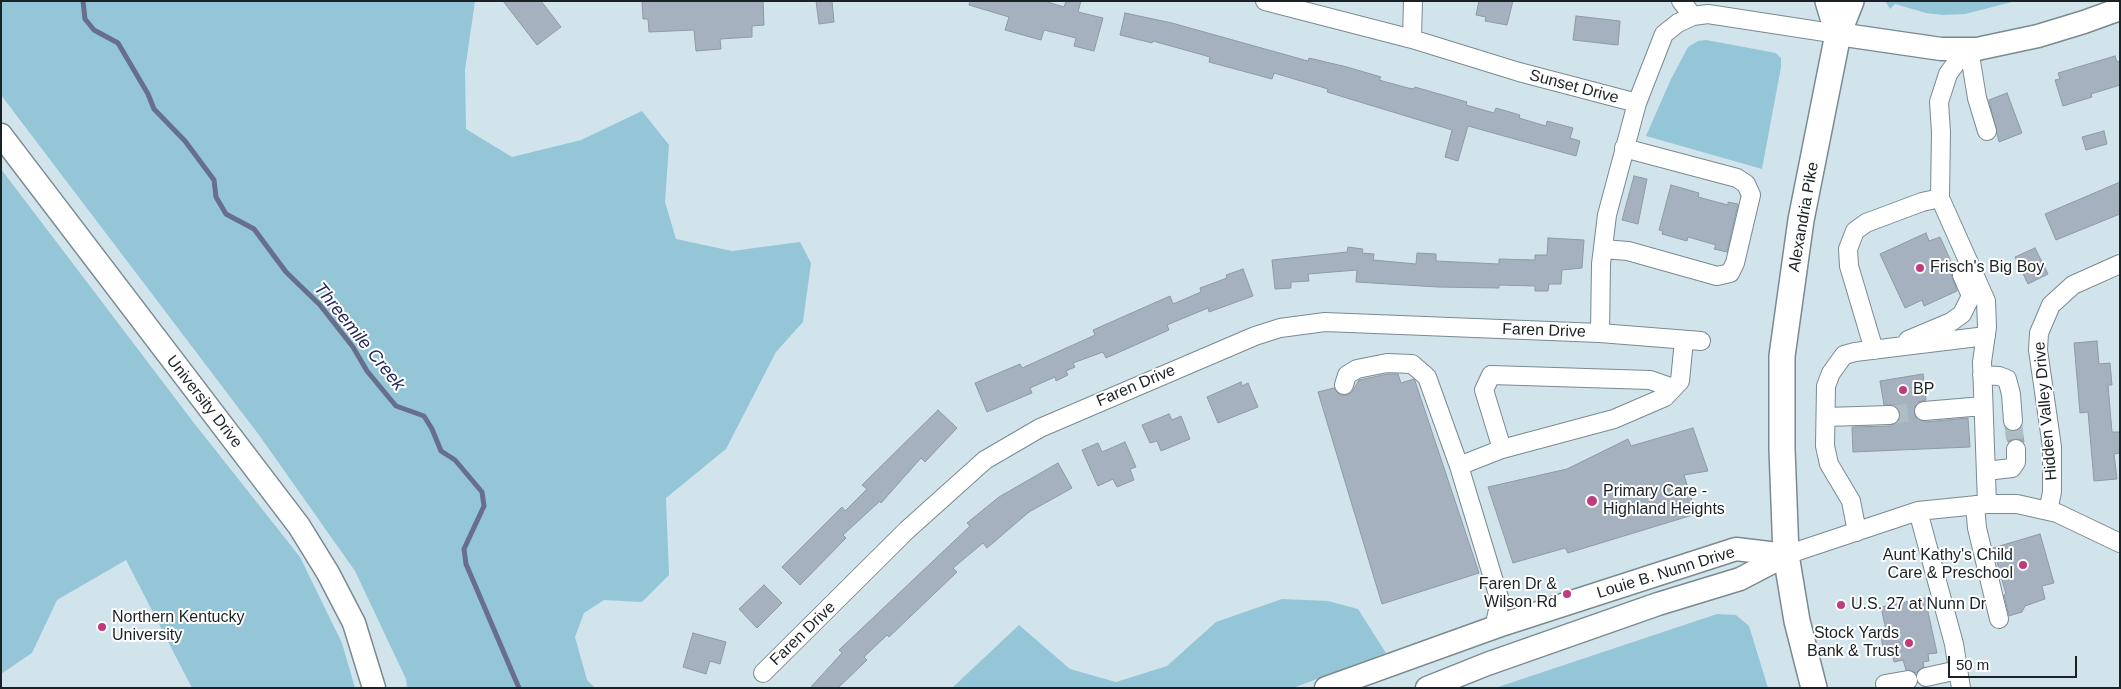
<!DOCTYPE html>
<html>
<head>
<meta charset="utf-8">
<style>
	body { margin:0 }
	#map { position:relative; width:2121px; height:689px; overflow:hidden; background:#d1e4ec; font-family:Arial,sans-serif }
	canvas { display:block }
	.frame { position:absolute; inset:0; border:2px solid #1b2225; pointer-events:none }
	.scale { position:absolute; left:1948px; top:656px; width:129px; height:22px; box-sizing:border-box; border:2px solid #1b2225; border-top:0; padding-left:6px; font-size:15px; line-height:18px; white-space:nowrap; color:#1b2225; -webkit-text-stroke:4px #fff; paint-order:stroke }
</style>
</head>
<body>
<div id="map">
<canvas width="2121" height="689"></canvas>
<div class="frame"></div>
<div class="scale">50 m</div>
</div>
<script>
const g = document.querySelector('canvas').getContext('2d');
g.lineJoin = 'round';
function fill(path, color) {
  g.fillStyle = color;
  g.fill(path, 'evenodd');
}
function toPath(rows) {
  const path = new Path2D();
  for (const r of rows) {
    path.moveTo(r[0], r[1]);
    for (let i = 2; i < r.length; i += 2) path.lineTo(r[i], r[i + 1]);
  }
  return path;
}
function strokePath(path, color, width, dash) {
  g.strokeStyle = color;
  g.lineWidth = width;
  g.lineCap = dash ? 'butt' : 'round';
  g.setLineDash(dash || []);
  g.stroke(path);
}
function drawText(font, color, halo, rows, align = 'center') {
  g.font = font + ' Arial,sans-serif';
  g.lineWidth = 4;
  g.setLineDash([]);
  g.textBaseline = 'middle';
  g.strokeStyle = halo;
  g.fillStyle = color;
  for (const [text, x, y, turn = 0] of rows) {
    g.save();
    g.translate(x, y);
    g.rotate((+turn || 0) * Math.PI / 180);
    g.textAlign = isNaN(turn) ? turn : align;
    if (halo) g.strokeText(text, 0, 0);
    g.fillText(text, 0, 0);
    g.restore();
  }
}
fill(toPath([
	[1,1,475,1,465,70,466,129,512,157,581,140,642,111,669,145,665,202,676,239,732,251,800,242,811,263,803,322,776,352,726,449,666,498,669,575,642,602,604,600,584,613,575,637,587,680,595,688,407,688,406,679,355,571,259,435,1,95],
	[1885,1,2016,1,1965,14,1943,15,1926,13,1895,4,1890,9],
	[1706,40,1776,53,1781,58,1781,67,1762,169,1646,136,1671,79,1688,47,1698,41],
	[1,169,194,423,300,557,342,643,355,688,192,688,126,560,57,600,32,653,1,674],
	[1282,599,1328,601,1358,609,1386,653,1293,688,952,688,1019,625,1070,669,1116,682,1167,666,1216,622],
	[1717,614,1736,615,1749,626,1768,688,1495,688]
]), '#95c6d8');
strokePath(toPath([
	[83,1,85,19,94,30,118,43,148,94,154,109,185,141,214,180,216,197,226,214,254,229,286,272,320,305,353,347,367,371,396,406,424,416,432,429,441,451,455,460,482,492,484,506,464,549,466,564,519,688]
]), '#676f8d', 5);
const building = toPath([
	[503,1,541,1,561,27,537,45,503,1],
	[642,1,763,1,764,25,752,26,752,37,720,39,721,49,696,51,694,30,649,32,648,19,643,19,642,1],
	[816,1,832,1,834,22,819,24,816,1],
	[970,1,1044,1,1064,7,1066,1,1081,1,1078,12,1103,18,1094,51,1074,46,1076,38,1044,30,1041,40,1005,30,1009,17,969,5,970,1],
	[1479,1,1513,1,1507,25,1485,21,1486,17,1476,15,1479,1],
	[1125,13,1172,23,1308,61,1309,58,1347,67,1381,77,1379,80,1408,88,1414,89,1415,87,1467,102,1466,105,1494,113,1496,108,1520,115,1519,118,1546,126,1547,121,1573,128,1570,138,1580,141,1576,156,1468,126,1458,161,1445,157,1452,130,1327,92,1328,89,1274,73,1272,79,1209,62,1210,57,1153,41,1152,43,1120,35,1125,13],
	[1576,16,1620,21,1618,45,1573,40,1576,16],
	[2115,56,2117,62,2120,61,2120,85,2091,94,2092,97,2063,106,2055,80,2060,79,2058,73,2115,56],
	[2007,93,2022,133,1999,142,1989,100,2007,93],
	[2104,131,2107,144,2086,150,2082,137,2104,131],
	[1634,176,1647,179,1638,224,1622,220,1634,176],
	[2120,182,2120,214,2056,240,2045,214,2120,182],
	[1671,185,1699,193,1698,197,1728,205,1728,202,1738,204,1727,252,1714,249,1716,245,1688,237,1687,241,1662,234,1663,231,1659,230,1671,185],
	[1926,233,1929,241,1940,237,1954,268,1951,274,1957,291,1924,306,1922,300,1905,308,1880,254,1926,233],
	[1548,238,1584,240,1582,268,1562,270,1561,284,1549,284,1548,291,1535,291,1535,286,1499,285,1499,288,1438,287,1356,282,1357,270,1308,274,1309,281,1291,282,1291,288,1275,289,1272,260,1347,252,1348,247,1363,249,1362,253,1374,254,1373,260,1416,264,1417,253,1436,254,1436,261,1499,264,1499,259,1535,260,1535,255,1547,255,1548,238],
	[2035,248,2048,274,2028,284,2015,257,2035,248],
	[1243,269,1253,296,1209,312,1208,308,1167,325,1169,330,1106,358,1103,352,1073,363,1075,367,1066,371,1068,375,1056,381,1055,377,1030,388,1032,393,987,412,975,383,1020,364,1022,368,1095,335,1093,330,1170,296,1173,304,1201,292,1200,288,1227,278,1226,275,1243,269],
	[2097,341,2099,364,2110,363,2112,385,2108,385,2112,432,2120,432,2120,453,2114,454,2117,479,2094,481,2088,412,2080,413,2074,343,2097,341],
	[1388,374,1398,374,1401,383,1414,379,1415,381,1479,573,1382,604,1318,392,1334,388,1340,395,1347,395,1352,392,1359,380,1388,374],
	[1923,374,1926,400,1918,402,1915,406,1915,417,1925,422,1968,418,1970,447,1853,452,1852,427,1890,426,1900,420,1899,409,1895,405,1884,405,1880,381,1923,374],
	[1241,382,1242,386,1248,383,1258,407,1218,423,1207,397,1241,382],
	[938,410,957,428,925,462,921,458,881,503,880,501,843,535,846,538,800,585,782,567,842,507,845,511,867,489,862,485,938,410],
	[1169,414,1172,420,1181,416,1190,439,1161,451,1157,441,1150,443,1142,425,1169,414],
	[2021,427,2024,442,2016,438,2008,442,2006,428,2013,432,2021,427],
	[1693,428,1708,471,1684,475,1696,514,1568,553,1565,548,1513,563,1488,487,1567,469,1628,439,1631,446,1693,428],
	[1125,442,1136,467,1130,469,1134,480,1117,487,1113,479,1098,486,1082,450,1098,443,1102,452,1125,442],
	[1058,463,1072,488,1029,512,987,548,983,543,953,568,957,572,889,637,887,635,864,657,867,660,838,688,810,688,842,653,839,650,970,526,967,523,999,497,1058,463],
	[2040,534,2054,583,2042,586,2045,599,2025,606,2022,612,2009,616,2004,595,2006,594,1993,548,2040,534],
	[764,585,782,603,757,628,739,609,764,585],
	[1925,598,1937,653,1928,654,1929,661,1923,662,1924,667,1916,673,1906,670,1903,660,1894,662,1890,646,1883,648,1880,631,1886,630,1881,607,1925,598],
	[693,633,726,642,720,664,710,661,706,674,683,667,693,633]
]);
fill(building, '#a5b1be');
strokePath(building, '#8e9aa6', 1);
strokePath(toPath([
	[1890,415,1924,411],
	[2013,421,2016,449]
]), '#adbdc4', 18, [18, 9]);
const minor = toPath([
	[1265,1,1412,39,1519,72,1637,103],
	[1681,1,1693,16],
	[1412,39,1413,1],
	[1966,49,1948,74,1939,102,1941,132,1940,198,1986,301,1987,327,1982,362,1987,504],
	[1969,49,1977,98,1987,131],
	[1603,249,1628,251,1717,276,1730,273,1735,263,1751,195,1746,184,1737,178,1624,148],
	[1600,333,1601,264,1607,215,1637,103,1664,34,1678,23,1693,16,1708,14,1838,34],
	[1908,340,1951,322,1962,314,1971,296,1962,275],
	[1874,350,1849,266,1848,249,1855,231,1866,223,1922,202,1940,198],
	[1982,375,1999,376,2007,379,2011,394,2013,421],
	[1344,385,1347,375,1357,369,1387,363,1412,364,1427,377,1459,466],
	[1924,411,1983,406],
	[1826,417,1890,415],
	[1502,449,1484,390,1491,375,1650,380,1673,388],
	[1986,471,2012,468,2016,462,2016,449],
	[1975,505,1977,528,1999,619],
	[1918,511,1954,644,1961,688],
	[2048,511,2052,492,2052,447,2038,350,2039,333,2051,305,2073,285,2120,264],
	[1857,532,1851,501,1829,464,1825,446,1826,386,1831,373,1844,355,1855,352,1986,336],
	[1786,555,1918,511,1987,504,2017,504,2057,513,2120,543],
	[1494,628,1500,601,1459,466,1502,449,1614,419,1665,397,1680,381,1684,340],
	[763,673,907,530,985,460,1040,428,1255,336,1280,328,1325,322,1600,333,1701,341],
	[1926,677,1958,670],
	[1885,684,1908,680]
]);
const major = toPath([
	[1838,34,1941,49,1977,49,2038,36,2084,22,2120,9],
	[1,135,299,526,328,573,354,623,374,688],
	[1326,688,1504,624,1736,549,1786,555],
	[1427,688,1487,664,1658,604,1740,579,1786,555]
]);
const highway = toPath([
	[1828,1,1838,34],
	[1814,688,1797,621,1786,555,1782,449,1782,356,1801,220,1838,34,1851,1]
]);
strokePath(minor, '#798a91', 20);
strokePath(major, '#798a91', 25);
strokePath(highway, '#798a91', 28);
strokePath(minor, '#fff', 18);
strokePath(major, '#fff', 22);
strokePath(highway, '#fff', 25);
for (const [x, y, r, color] of [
	[1920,268,5,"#c03b7e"],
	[1903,390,5,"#c03b7e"],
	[1592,501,6,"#c03b7e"],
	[2023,565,5,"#c03b7e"],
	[1567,594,5,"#c03b7e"],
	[1841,605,5,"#c03b7e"],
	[102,627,5,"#c03b7e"],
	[1909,643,5,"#c03b7e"]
]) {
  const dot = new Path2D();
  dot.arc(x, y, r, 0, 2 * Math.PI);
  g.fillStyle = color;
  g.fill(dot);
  strokePath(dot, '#fff', 2);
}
drawText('16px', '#1b2225', '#fff', [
	["Sunset Drive",1574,87,15],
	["Alexandria Pike",1804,217,-80],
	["Faren Drive",1544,331,2],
	["Faren Drive",1136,386,-23],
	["University Drive",204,402,52],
	["Hidden Valley Drive",2046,411,-95],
	["Louie B. Nunn Drive",1666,573,-17],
	["Faren Drive",803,634,-44]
]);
drawText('16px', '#1b2225', '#fff', [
	["Frisch's Big Boy",1930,268],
	["BP",1913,390],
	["Primary Care -",1603,492],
	["Highland Heights",1603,510],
	["Aunt Kathy's Child",2013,556,"right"],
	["Care & Preschool",2013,574,"right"],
	["Faren Dr &",1557,585,"right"],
	["Wilson Rd",1557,603,"right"],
	["U.S. 27 at Nunn Dr",1851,605],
	["Northern Kentucky",112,618],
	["University",112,636],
	["Stock Yards",1899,634,"right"],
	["Bank & Trust",1899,652,"right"]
], 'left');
drawText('italic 18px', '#242a5e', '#fff', [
	["Threemile Creek",359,337,51]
]);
</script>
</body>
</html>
